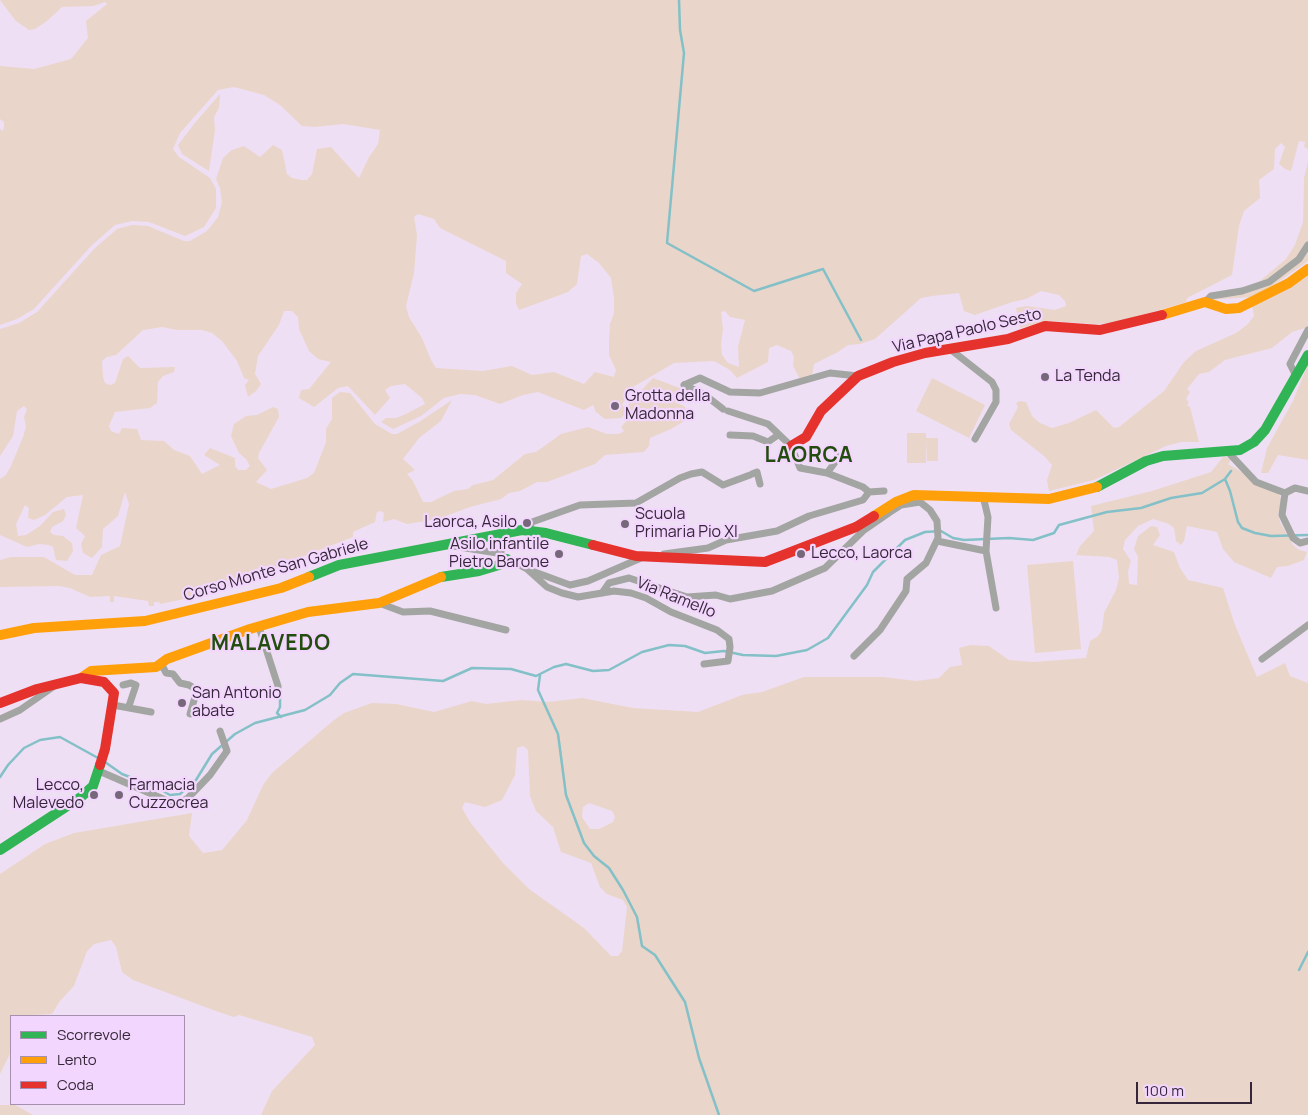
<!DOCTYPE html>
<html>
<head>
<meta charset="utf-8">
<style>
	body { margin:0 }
	#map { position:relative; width:1308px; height:1115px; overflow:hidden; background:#efdff4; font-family:Manrope,sans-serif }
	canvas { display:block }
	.legend { position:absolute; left:10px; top:1015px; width:175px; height:90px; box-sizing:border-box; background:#f3d6fd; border:1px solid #a790af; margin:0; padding:6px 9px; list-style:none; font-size:15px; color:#352739 }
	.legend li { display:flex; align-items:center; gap:10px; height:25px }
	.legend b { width:25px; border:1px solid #a790af }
	.scale { position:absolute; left:1136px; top:1082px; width:116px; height:22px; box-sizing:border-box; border:2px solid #352739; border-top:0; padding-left:6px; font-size:15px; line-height:18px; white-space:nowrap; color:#352739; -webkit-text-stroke:4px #f3d6fd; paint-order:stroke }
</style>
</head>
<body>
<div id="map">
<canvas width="1308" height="1115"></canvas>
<ul class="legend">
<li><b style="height:6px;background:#30b455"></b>Scorrevole</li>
<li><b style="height:6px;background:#ff9f0a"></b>Lento</li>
<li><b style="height:6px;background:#e5322d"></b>Coda</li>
</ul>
<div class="scale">100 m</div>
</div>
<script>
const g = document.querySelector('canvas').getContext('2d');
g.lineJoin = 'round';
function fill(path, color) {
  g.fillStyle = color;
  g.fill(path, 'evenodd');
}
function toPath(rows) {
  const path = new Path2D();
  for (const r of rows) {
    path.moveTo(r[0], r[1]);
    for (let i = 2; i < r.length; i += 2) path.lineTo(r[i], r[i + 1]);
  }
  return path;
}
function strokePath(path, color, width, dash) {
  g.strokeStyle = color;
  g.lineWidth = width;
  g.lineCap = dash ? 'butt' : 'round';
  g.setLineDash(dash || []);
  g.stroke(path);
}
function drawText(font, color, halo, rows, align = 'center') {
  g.font = font + ' Manrope,sans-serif';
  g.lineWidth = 4.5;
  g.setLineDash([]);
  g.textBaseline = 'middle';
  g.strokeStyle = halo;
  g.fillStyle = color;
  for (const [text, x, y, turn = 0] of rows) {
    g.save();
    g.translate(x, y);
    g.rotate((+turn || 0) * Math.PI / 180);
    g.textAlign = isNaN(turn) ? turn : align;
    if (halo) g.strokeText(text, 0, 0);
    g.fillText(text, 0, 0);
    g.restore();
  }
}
fill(toPath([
	[0,0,1308,0,1308,149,1304,147,1305,142,1299,141,1291,171,1285,169,1279,164,1285,147,1281,143,1275,149,1274,169,1259,180,1260,198,1244,211,1239,226,1232,275,1187,298,1186,302,1116,323,1094,324,1050,321,1020,328,1016,308,1027,306,1055,310,1066,306,1065,301,1059,295,1041,291,1026,299,1012,302,975,315,964,311,959,293,932,296,921,298,875,339,860,344,848,345,838,352,814,364,812,376,800,379,793,366,794,357,791,351,777,345,769,348,768,362,737,378,730,370,714,361,674,363,633,387,622,405,635,418,638,417,626,407,653,378,690,392,674,402,684,406,691,417,671,429,650,438,649,446,644,452,605,455,595,464,547,482,537,482,520,491,509,493,501,499,470,507,438,519,407,524,394,519,383,522,384,513,380,511,377,512,375,522,353,532,353,537,297,559,292,562,290,570,284,573,274,566,266,566,257,569,249,578,241,582,194,597,160,604,159,602,154,602,154,606,149,606,148,601,114,596,114,602,110,602,110,596,90,597,70,588,58,586,0,587,0,560,11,557,44,557,75,575,92,575,101,555,120,546,129,504,125,492,118,516,103,529,102,547,92,558,83,553,81,544,85,536,76,528,83,495,67,497,45,515,34,520,28,518,29,508,25,505,16,524,18,536,26,535,40,526,53,512,64,509,66,515,63,521,52,527,50,532,54,535,63,536,72,543,73,551,67,561,56,560,53,547,49,545,39,544,27,547,0,535,0,479,6,475,11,466,23,437,26,427,24,417,27,409,24,406,17,411,13,436,0,456,0,329,19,323,37,312,95,248,117,229,132,225,148,226,184,241,190,241,207,231,218,217,222,202,220,188,216,179,223,158,232,150,244,146,260,157,273,145,282,150,287,174,292,178,302,180,307,180,312,174,317,149,331,147,359,178,369,157,378,144,380,130,343,124,315,127,302,126,280,105,264,95,234,87,218,90,180,133,173,149,179,157,210,178,216,189,216,208,204,227,185,236,149,222,132,221,115,225,92,245,34,309,17,319,0,325,0,129,3,131,4,126,4,122,0,119,0,66,34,69,71,59,88,38,86,21,107,4,105,2,93,6,62,7,47,21,35,29,29,30,16,21],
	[418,214,434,219,440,228,506,261,506,273,522,284,516,293,516,304,519,310,568,292,577,284,581,256,587,254,599,263,611,278,614,298,614,313,610,324,609,342,609,355,616,370,614,377,595,372,584,384,554,372,532,375,512,366,483,371,436,368,431,360,422,338,409,317,406,306,414,273,417,235,414,217],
	[284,311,292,311,298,317,299,329,309,351,318,359,331,362,309,389,301,390,299,398,314,407,338,388,348,386,375,415,390,398,385,390,391,386,405,384,422,398,425,404,406,414,396,418,386,418,381,422,393,429,421,416,444,398,460,394,475,395,500,404,523,395,538,392,584,410,593,405,596,412,605,419,621,418,628,411,632,415,621,427,624,431,619,434,607,434,588,427,561,434,536,452,525,454,493,480,473,485,468,489,454,491,431,502,423,502,413,481,407,474,415,470,403,459,419,438,441,421,452,400,419,422,397,434,392,434,375,424,350,393,340,392,332,398,332,419,326,429,326,442,314,473,307,478,271,489,256,482,267,470,258,458,259,453,279,417,278,409,273,407,257,415,246,416,234,424,231,436,239,453,246,459,250,466,246,470,238,470,235,466,235,458,210,448,204,455,220,465,202,474,190,456,174,450,164,441,141,440,137,429,122,428,119,434,111,431,109,426,115,412,150,408,157,403,158,382,163,376,174,372,175,367,140,368,128,356,123,359,115,383,110,385,105,383,103,377,102,361,107,357,116,355,143,330,162,327,177,330,202,330,212,333,222,341,237,361,244,378,249,380,245,385,248,397,256,391,261,384,255,374,258,356,279,325],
	[725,311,730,317,745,320,738,347,739,367,728,363,722,355,721,344,723,330,721,312],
	[220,94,219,108,214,117,215,130,209,171,182,154,178,145,194,124],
	[1308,162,1308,261,1271,287,1250,297,1208,300,1254,290,1260,281,1286,259,1295,245,1303,222,1304,178],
	[1308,273,1308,325,1305,328,1292,332,1272,348,1225,360,1209,372,1199,374,1187,389,1190,392,1186,399,1189,402,1187,405,1190,407,1199,442,1181,442,1166,446,1094,480,1049,491,1047,480,1052,465,1044,456,1011,430,1009,424,1018,407,1016,403,1020,401,1026,402,1032,416,1040,423,1052,428,1069,423,1096,410,1114,428,1119,427,1164,391,1184,362,1196,351,1236,333,1248,324,1254,316,1252,305],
	[1308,364,1308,460,1278,455,1268,473,1261,473,1267,448,1293,401],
	[932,378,985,405,969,438,916,411],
	[907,433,926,433,926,438,938,438,938,461,927,461,926,440,926,463,907,463],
	[1224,456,1231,460,1228,464,1279,494,1282,502,1278,514,1280,522,1293,545,1299,550,1307,552,1304,560,1288,566,1277,567,1271,578,1234,562,1223,549,1217,532,1187,526,1184,541,1181,545,1176,541,1174,528,1169,524,1153,519,1138,526,1125,540,1123,549,1131,561,1128,571,1129,584,1137,585,1138,557,1134,549,1138,536,1151,526,1157,527,1160,535,1153,545,1174,552,1180,568,1188,580,1223,588,1235,625,1257,677,1285,663,1290,676,1308,683,1308,1115,261,1115,272,1091,315,1045,312,1037,239,1015,234,1017,216,1011,133,980,122,972,116,947,111,940,94,944,87,951,74,986,60,1001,52,1014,11,1016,11,1052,0,1074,0,874,45,844,74,833,192,813,189,836,203,853,222,850,247,820,263,785,272,773,334,720,344,713,372,703,396,704,434,712,472,701,486,704,521,700,548,702,582,698,633,708,698,712,742,695,762,692,804,677,883,677,916,681,939,678,950,667,962,665,959,648,971,645,989,646,1009,660,1034,662,1086,658,1090,641,1098,636,1102,630,1104,613,1116,590,1119,578,1117,560,1109,557,1076,555,1080,546,1094,531,1091,506,1152,491,1211,472],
	[523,746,528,750,530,796,536,811,553,827,561,852,591,863,600,887,607,894,623,900,627,907,622,951,618,956,611,956,584,928,529,889,503,863,470,822,462,808,465,802,485,807,502,800,515,775,517,748],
	[589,803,612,811,615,817,613,822,599,829,590,829,582,817,583,807],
	[1073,561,1081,649,1035,653,1027,565],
	[0,1105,15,1105,33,1115,0,1115]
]), '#ead5ca');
strokePath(toPath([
	[679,0,680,30,684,53,667,243,754,291,823,269,861,340],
	[1225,479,1230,491,1238,522,1242,528,1255,533,1271,536,1308,535],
	[540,675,538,690,558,734,566,795,584,843,594,856,609,868,623,890,637,917,642,946,655,955,685,1002,699,1058,719,1115],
	[280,687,280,707,277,713,281,717],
	[105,762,122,774,156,787,170,795,180,794,196,780,212,754,235,734,255,723,305,710,330,695,340,683,353,674,443,681,472,668,511,669,536,676,554,667,566,664,593,671,609,670,642,652,669,645,685,646,705,653,724,651,743,655,776,656,807,650,828,638,867,585,873,572,905,540,925,532,941,531,953,538,964,540,1009,538,1033,540,1054,533,1059,525,1107,512,1141,508,1171,498,1202,493,1225,479,1231,471],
	[0,777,8,765,24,748,40,740,60,737,98,758],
	[1299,970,1308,952]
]), '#83c0c7', 2.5);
strokePath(toPath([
	[1205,302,1211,296,1242,291,1269,282,1299,259,1308,245],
	[950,349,992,382,996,390,996,402,975,439],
	[1296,376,1290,364,1308,330],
	[684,385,700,378,730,392,760,393,830,373,858,376],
	[684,385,705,395,723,409],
	[728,411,768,424,791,446,800,468,827,473,863,487,869,492,884,491],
	[730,435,753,436,768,442,778,435],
	[1227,451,1256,482,1285,493,1295,488,1308,491],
	[827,473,839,457],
	[752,474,757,472,760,484],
	[1285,493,1282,515,1293,538,1300,543,1308,541],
	[983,496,988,517,986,551,996,608],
	[528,530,532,522,580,505,636,503,680,478,691,474,702,472,723,485,750,475],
	[937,541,986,551],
	[453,546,497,553,527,569,547,587,562,593,578,597,614,591,631,593,646,598,671,612,717,630,729,639,730,647,728,661,704,664],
	[500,554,509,532],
	[664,554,708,548,726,540,777,531,809,516,863,500,869,492],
	[532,571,570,585,588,581,641,558],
	[602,593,609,583,629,578,687,597,716,595,730,599,772,591,825,568,864,530,890,512],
	[379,603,403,612,430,611,506,630],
	[259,627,278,686],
	[854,656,880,630,906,591,907,579,926,563,938,538,937,521,930,510,920,502,901,505,890,512,889,510],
	[1262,659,1308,625],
	[156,667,163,667,166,673,173,674,180,683,189,685,197,690,190,714],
	[123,685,131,683],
	[113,705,151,712],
	[129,706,136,685,131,683],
	[0,719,20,710,53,687],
	[99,771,170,802,180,803,188,798,210,775,227,751,220,731]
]), '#a3a5a2', 7);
strokePath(toPath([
	[1097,487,1146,461,1163,456,1240,450,1254,442,1265,430,1308,355],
	[309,577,339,565,522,530,546,533,593,545],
	[441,577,479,571,499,565,507,559],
	[0,850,81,797,93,786,100,765]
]), '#30b455', 10);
strokePath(toPath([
	[1162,315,1205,302,1226,309,1239,308,1289,283,1308,269],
	[874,516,896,502,914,495,1049,499,1097,487],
	[0,635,34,628,145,621,281,588,309,577],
	[81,678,91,671,156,667,167,659,250,629,308,612,379,603,441,577]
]), '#ff9f0a', 10);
strokePath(toPath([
	[791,446,806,437,821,411,858,376,893,362,925,353,1008,339,1045,326,1100,330,1162,315],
	[593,545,636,556,765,562,856,527,874,516],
	[0,703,37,689,81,678,104,682,114,693,105,749,100,765]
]), '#e5322d', 10);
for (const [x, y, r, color] of [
	[1045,377,5,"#76677a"],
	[615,406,5,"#76677a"],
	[527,523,5,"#76677a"],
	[625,524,5,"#76677a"],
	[559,554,5,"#76677a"],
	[801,554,5,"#76677a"],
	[182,703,5,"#76677a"],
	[94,795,5,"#76677a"],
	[119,795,5,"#76677a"]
]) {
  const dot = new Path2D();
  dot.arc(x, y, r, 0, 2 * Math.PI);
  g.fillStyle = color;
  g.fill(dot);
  strokePath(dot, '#f3d6fd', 2);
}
drawText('16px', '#352739', '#f3d6fd', [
	["Via Papa Paolo Sesto",967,331,-13],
	["Corso Monte San Gabriele",276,570,-16],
	["Via Ramello",676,598,22]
]);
drawText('16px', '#352739', '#f3d6fd', [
	["La Tenda",1055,377],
	["Grotta della",625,397],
	["Madonna",625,415],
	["Scuola",635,515],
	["Primaria Pio XI",635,533],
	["Laorca, Asilo",517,523,"right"],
	["Asilo infantile",549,545,"right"],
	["Pietro Barone",549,563,"right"],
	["Lecco, Laorca",811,554],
	["San Antonio",192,694],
	["abate",192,712],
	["Lecco,",84,786,"right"],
	["Malevedo",84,804,"right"],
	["Farmacia",129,786],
	["Cuzzocrea",129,804]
], 'left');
g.letterSpacing = '1px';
drawText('bold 21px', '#234c0f', '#f3d6fd', [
	["LAORCA",809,456],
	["MALAVEDO",271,644]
]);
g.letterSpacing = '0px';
</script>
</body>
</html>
